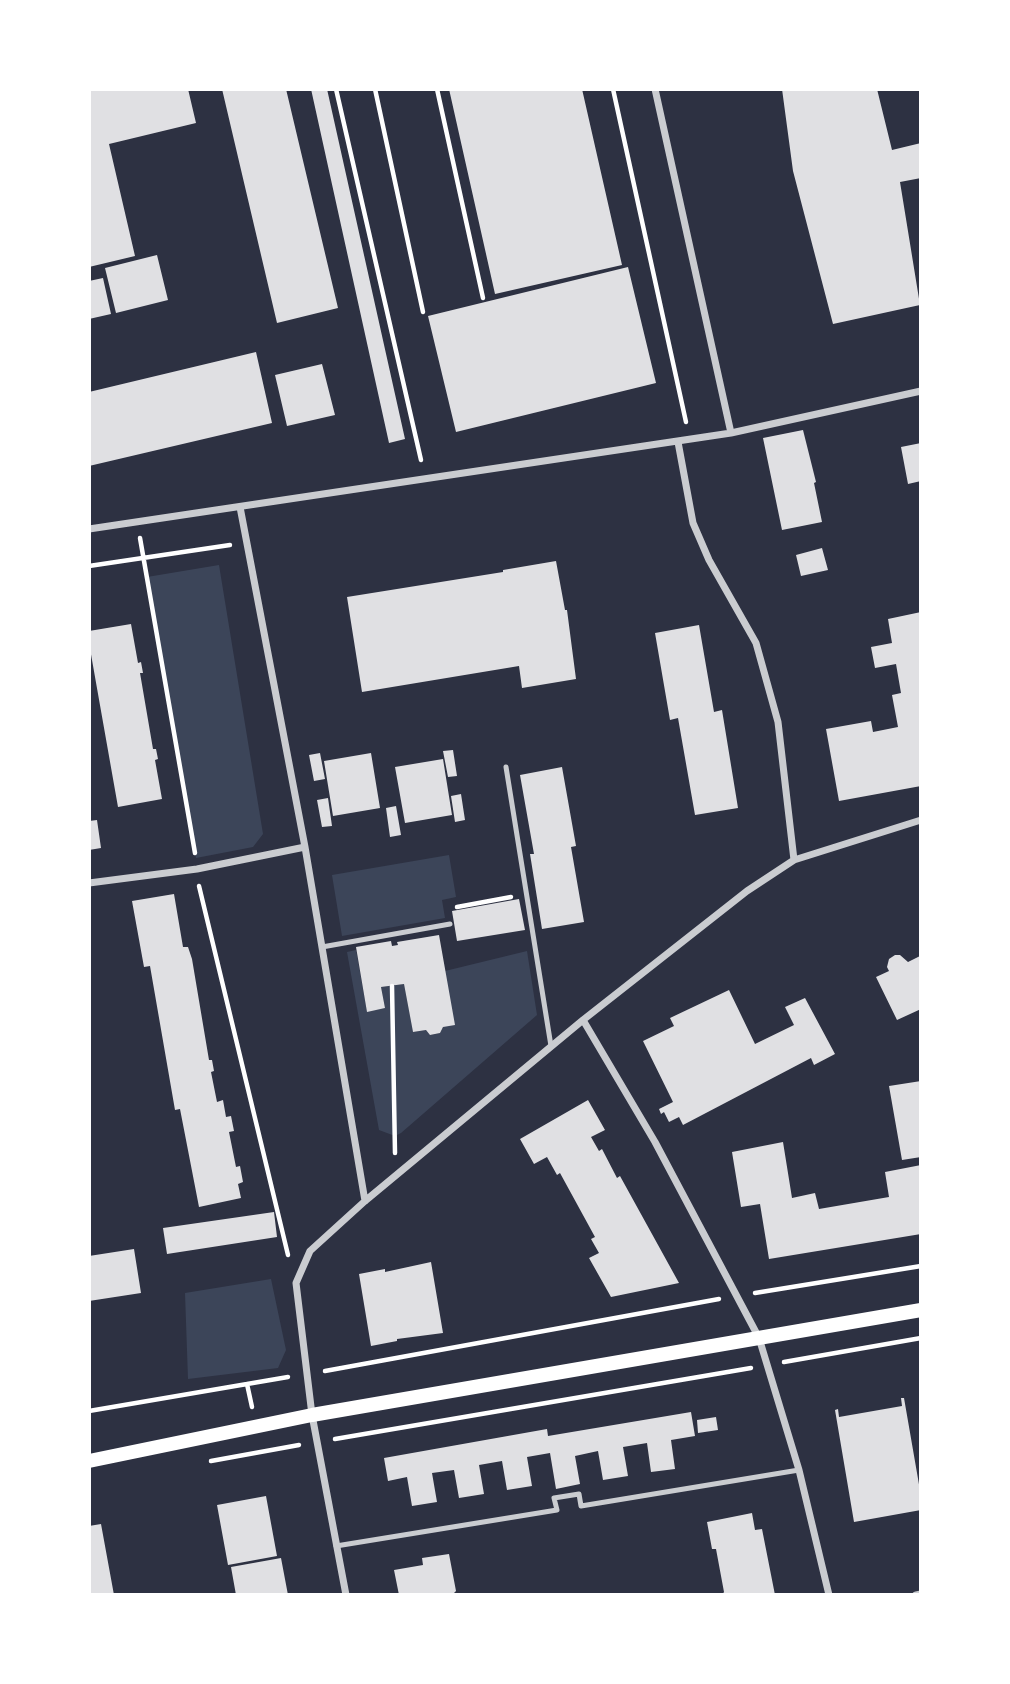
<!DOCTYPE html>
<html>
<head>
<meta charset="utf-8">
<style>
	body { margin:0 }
	#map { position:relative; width:1010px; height:1684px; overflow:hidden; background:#2d3142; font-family:Merriweather,serif }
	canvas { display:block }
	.frame { position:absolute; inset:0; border:91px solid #fff; pointer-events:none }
</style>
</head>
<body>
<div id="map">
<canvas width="1010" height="1684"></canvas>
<div class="frame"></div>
</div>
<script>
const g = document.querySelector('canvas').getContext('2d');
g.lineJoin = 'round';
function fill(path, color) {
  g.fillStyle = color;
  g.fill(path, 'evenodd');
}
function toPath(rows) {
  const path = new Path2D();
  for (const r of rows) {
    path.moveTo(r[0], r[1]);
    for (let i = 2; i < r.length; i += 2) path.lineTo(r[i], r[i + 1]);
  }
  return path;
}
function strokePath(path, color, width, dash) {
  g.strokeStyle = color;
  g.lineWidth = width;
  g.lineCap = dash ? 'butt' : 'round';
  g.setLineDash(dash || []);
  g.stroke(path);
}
fill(toPath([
	[219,565,263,834,253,847,196,858,147,577],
	[449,855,456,897,442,900,445,918,342,936,332,875],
	[356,950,367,1011,385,1008,381,987,404,984,413,1032,426,1030,431,1035,440,1033,443,1027,445,971,527,951,537,1015,401,1133,395,1136,379,1130,347,952],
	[271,1279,286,1350,278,1368,188,1379,185,1293]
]), '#3c4559');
fill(toPath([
	[89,89,188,89,196,123,109,144,135,256,89,267],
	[222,89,286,89,338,308,277,323],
	[311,89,327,89,405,439,389,443],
	[449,89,582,89,622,265,495,294],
	[782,89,877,89,892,150,921,143,921,178,900,182,920,305,833,324,793,171],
	[157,255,168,300,116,313,105,268],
	[628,267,656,383,456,432,428,316],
	[103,278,111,314,89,319,89,281],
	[256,352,272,423,89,466,89,392],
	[322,364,335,415,287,426,275,375],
	[803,430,816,482,814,483,822,522,782,530,763,438],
	[921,443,921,481,908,484,901,447],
	[822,548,828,570,801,576,796,555],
	[556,561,565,610,567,610,576,679,522,688,519,666,362,692,347,597,503,572,503,570],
	[921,612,921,786,839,801,826,729,871,721,873,732,898,727,892,695,901,693,896,664,875,668,871,647,892,643,888,619],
	[131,624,138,663,141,662,143,673,140,673,153,749,156,749,158,759,155,760,162,799,118,807,89,643,89,631],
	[699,625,714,712,722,710,738,808,695,815,678,718,670,720,655,633],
	[453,750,457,776,448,777,443,751],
	[320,753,325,779,314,781,309,755],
	[371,753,380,808,333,816,324,761],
	[443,759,452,815,405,823,395,767],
	[562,767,576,846,571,847,584,922,542,929,530,854,534,854,520,775],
	[461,794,465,820,455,822,451,796],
	[328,798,332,826,322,827,317,800],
	[396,806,401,835,390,837,386,808],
	[97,820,101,848,89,850,89,821],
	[174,894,183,947,188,947,192,959,209,1060,212,1060,214,1071,211,1072,217,1102,223,1100,226,1117,231,1116,234,1131,229,1132,236,1167,240,1166,243,1182,238,1184,241,1198,199,1207,180,1109,175,1110,150,966,144,967,132,901],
	[519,899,525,930,457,941,452,911],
	[439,935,455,1025,443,1027,440,1033,430,1035,426,1030,413,1032,404,984,381,987,385,1008,367,1012,356,947,391,941,392,946,398,945,397,942],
	[895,955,900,955,908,962,920,956,921,959,921,1009,897,1020,876,977,889,971,887,967,889,959],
	[729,990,755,1044,794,1025,785,1007,805,998,835,1054,814,1065,811,1058,683,1125,679,1117,669,1122,664,1112,661,1114,659,1109,673,1102,643,1041,674,1026,670,1018],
	[921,1081,921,1157,902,1160,889,1086],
	[588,1100,605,1130,591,1137,599,1151,602,1149,617,1178,620,1176,679,1283,611,1297,589,1258,599,1253,591,1239,595,1237,560,1173,557,1175,547,1157,534,1164,520,1139],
	[783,1142,792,1198,815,1193,819,1209,889,1197,885,1172,921,1165,921,1234,769,1259,760,1204,741,1207,732,1152],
	[274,1212,277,1237,167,1254,163,1228],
	[134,1249,141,1293,89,1301,89,1256],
	[431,1262,443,1333,397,1339,397,1341,371,1346,359,1274,385,1269,385,1272],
	[901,1398,904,1398,921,1496,921,1510,854,1522,835,1410,838,1409,839,1417,902,1406],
	[691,1412,695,1436,671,1440,675,1469,651,1472,647,1443,623,1447,628,1476,603,1480,598,1451,575,1456,580,1484,556,1489,550,1453,527,1457,532,1486,507,1490,502,1461,479,1465,484,1494,459,1498,454,1470,432,1473,437,1502,412,1506,407,1477,388,1481,384,1458,547,1429,548,1436],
	[716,1417,718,1430,698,1433,697,1420],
	[266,1496,277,1556,228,1565,217,1505],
	[752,1513,755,1530,762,1529,775,1595,722,1595,724,1592,716,1549,712,1549,707,1522],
	[101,1524,114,1595,89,1595,89,1526],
	[449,1554,456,1591,452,1595,399,1595,394,1570,423,1565,422,1558],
	[281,1558,288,1595,236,1595,231,1567]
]), '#e0e0e3');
strokePath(toPath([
	[336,89,421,460],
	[375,89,423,312],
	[437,89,483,298],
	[613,89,686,422],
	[140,538,195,853],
	[89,566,230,545],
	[199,886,288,1255],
	[457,907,511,897],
	[392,986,395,1153],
	[755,1293,921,1266],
	[784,1362,921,1338],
	[325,1371,719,1299],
	[247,1384,252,1407],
	[89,1411,288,1377],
	[335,1439,751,1368],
	[211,1461,299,1445]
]), '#fff', 4.5);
strokePath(toPath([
	[506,767,551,1046],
	[322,947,450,924],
	[336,1546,557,1510,554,1498,579,1494,581,1506,799,1470]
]), '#caccd0', 5);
strokePath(toPath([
	[655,89,731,433],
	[678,442,693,523,709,560,756,643,778,722,794,860],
	[240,507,305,847,365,1201],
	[89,529,731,433,921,391],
	[89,883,197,869,305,847],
	[583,1020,655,1142,759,1338,799,1470,829,1595],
	[346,1595,312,1415,296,1283,310,1251,365,1201,583,1020,747,891,794,860,921,820],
	[916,1595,921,1594]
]), '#caccd0', 7);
strokePath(toPath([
	[89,1461,312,1415,921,1310]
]), '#fff', 14);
</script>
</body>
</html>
